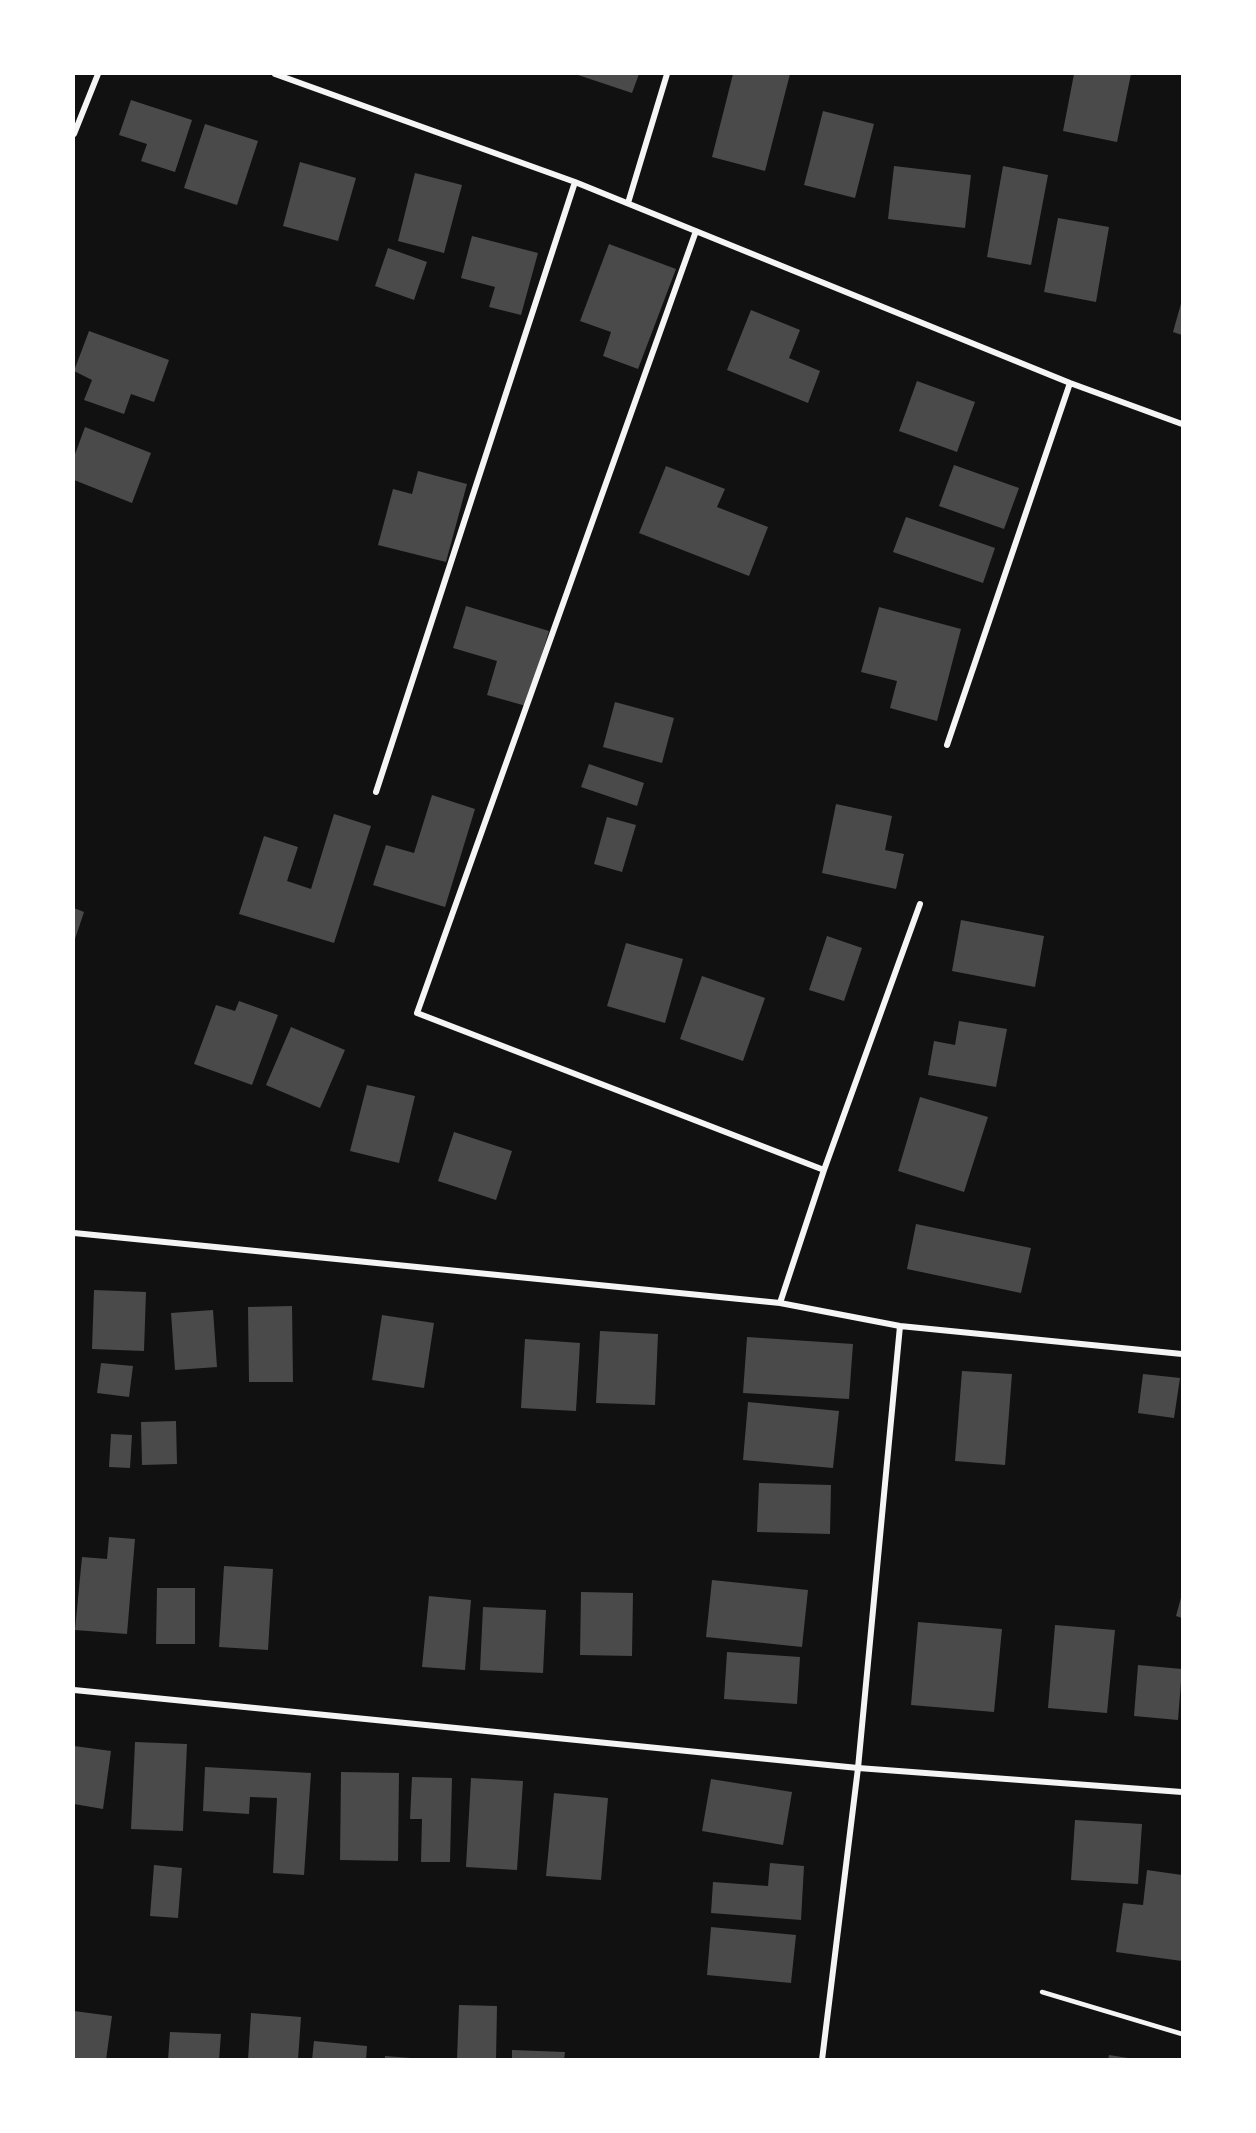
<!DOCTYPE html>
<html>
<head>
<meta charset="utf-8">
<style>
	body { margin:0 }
	#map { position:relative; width:1256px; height:2133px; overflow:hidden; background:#111; font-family:Rubik,sans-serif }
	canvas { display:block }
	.frame { position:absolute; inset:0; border:75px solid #fff; pointer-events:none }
</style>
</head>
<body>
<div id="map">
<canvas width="1256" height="2133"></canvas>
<div class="frame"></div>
</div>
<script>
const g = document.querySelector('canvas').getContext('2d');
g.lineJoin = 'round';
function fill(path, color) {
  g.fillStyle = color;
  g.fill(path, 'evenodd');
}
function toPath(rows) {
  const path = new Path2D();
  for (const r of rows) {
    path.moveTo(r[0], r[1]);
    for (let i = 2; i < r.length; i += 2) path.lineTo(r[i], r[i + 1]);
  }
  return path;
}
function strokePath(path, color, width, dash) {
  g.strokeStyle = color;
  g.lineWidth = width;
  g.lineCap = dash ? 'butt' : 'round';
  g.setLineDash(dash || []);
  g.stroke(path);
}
fill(toPath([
	[575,74,639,74,632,93],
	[733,74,790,74,765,171,712,157],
	[1074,74,1131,74,1117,142,1063,131],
	[131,100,192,120,175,172,141,161,147,144,119,135],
	[823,111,874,124,855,198,804,185],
	[205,124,258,141,237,205,184,188],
	[300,162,356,178,338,241,283,226],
	[894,166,971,175,965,228,888,219],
	[1003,166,1048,175,1031,265,987,257],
	[415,173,462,185,444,253,398,241],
	[1058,218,1109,227,1096,302,1044,292],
	[472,236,538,253,521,315,489,307,495,287,461,278],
	[609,244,676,269,638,369,603,356,611,332,580,321],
	[388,248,427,262,414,300,375,286],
	[1182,300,1182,335,1173,332],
	[751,310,800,330,789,358,820,371,808,403,727,370],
	[89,331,169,360,154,402,131,394,124,414,84,400,92,380,74,371],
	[917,381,975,402,957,452,899,431],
	[85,427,151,453,132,503,74,480,74,457],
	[954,465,1019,488,1004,529,939,506],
	[666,466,725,489,717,507,768,527,749,576,639,533],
	[418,471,467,484,446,562,378,545,393,489,412,494],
	[906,517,995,548,983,583,893,552],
	[466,606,549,631,526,706,487,695,497,661,453,648],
	[879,607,961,629,937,721,890,708,897,681,861,672],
	[615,702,674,718,662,763,603,747],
	[589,764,644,783,637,806,581,787],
	[432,795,475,809,445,907,373,885,386,845,414,853],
	[836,804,892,816,885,850,904,854,896,889,822,873],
	[334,814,371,826,334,943,239,914,264,836,298,847,287,881,311,889],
	[607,817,636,825,622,872,594,864],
	[74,908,84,912,74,942],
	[961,920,1044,936,1035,987,952,971],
	[827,936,862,948,844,1001,809,990],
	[626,943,683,959,665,1023,607,1006],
	[702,976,765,998,743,1061,680,1039],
	[239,1001,278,1015,252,1085,194,1064,216,1005,235,1011],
	[959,1021,1007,1029,996,1087,928,1075,934,1041,955,1045],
	[291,1027,345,1050,320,1108,266,1085],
	[367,1085,415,1096,399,1163,350,1151],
	[920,1097,988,1117,964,1192,898,1171],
	[454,1132,512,1151,496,1200,438,1181],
	[916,1224,1031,1248,1021,1293,907,1269],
	[94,1290,146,1292,144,1351,92,1349],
	[292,1306,293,1382,249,1382,248,1307],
	[213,1310,217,1367,175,1370,171,1313],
	[382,1315,434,1323,424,1388,372,1380],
	[600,1331,658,1334,655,1405,596,1403],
	[747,1337,853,1344,849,1399,743,1393],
	[525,1339,580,1343,576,1411,521,1408],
	[101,1363,133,1366,129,1397,97,1393],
	[962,1371,1012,1374,1005,1465,955,1461],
	[1143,1374,1180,1378,1174,1418,1138,1413],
	[748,1402,839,1411,833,1468,743,1460],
	[176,1421,177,1464,142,1465,141,1422],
	[111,1434,132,1435,130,1468,109,1467],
	[759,1483,831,1485,830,1534,757,1532],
	[109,1537,135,1539,127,1634,75,1630,82,1557,107,1559],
	[224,1566,273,1569,268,1650,219,1647],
	[712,1580,808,1590,802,1647,706,1637],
	[157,1588,195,1588,195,1644,156,1644],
	[581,1592,633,1593,632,1656,580,1655],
	[1182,1594,1182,1618,1176,1616],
	[429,1596,471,1600,465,1670,422,1667],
	[483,1607,546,1610,543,1673,480,1670],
	[918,1622,1002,1629,994,1712,911,1705],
	[1055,1625,1115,1630,1107,1713,1048,1708],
	[727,1652,800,1657,797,1704,724,1699],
	[1138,1665,1182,1669,1178,1720,1134,1716],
	[135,1742,187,1744,183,1831,131,1829],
	[74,1746,111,1751,103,1809,74,1804],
	[205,1767,311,1773,304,1875,273,1873,277,1798,250,1797,249,1814,203,1811],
	[341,1772,399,1773,398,1861,340,1860],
	[412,1777,452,1778,450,1862,421,1862,422,1819,410,1819],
	[471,1778,523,1781,517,1870,466,1867],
	[711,1779,792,1792,783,1845,702,1831],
	[554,1793,608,1798,601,1880,546,1876],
	[1075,1820,1142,1824,1138,1884,1071,1880],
	[770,1863,804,1866,801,1920,711,1913,713,1882,768,1886],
	[154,1865,182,1868,178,1918,150,1916],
	[1147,1870,1182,1875,1182,1961,1116,1952,1123,1903,1143,1905],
	[711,1927,796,1935,791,1983,707,1975],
	[459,2005,497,2006,496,2060,457,2060],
	[74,2011,112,2016,106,2060,74,2060],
	[251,2013,301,2017,298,2060,248,2060],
	[170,2032,221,2034,219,2060,168,2060],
	[314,2041,367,2046,366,2060,312,2060],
	[512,2050,565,2052,564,2060,512,2060],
	[1109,2055,1128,2058,1128,2060,1108,2060],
	[385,2056,411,2058,411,2060,385,2060]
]), '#4a4a4a');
strokePath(toPath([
	[1042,1992,1182,2034]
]), '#f5f5f5', 4.5);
strokePath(toPath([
	[275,74,575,182,1070,383,1182,424],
	[74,134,98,74],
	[628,203,667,74],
	[696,231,417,1013,824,1170],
	[947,745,1070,383],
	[376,792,575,182],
	[74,1233,780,1303,900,1326,1182,1354],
	[780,1303,824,1170,920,904],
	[74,1690,858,1768,1182,1792],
	[822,2060,858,1768,900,1326]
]), '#f5f5f5', 6);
</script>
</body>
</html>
